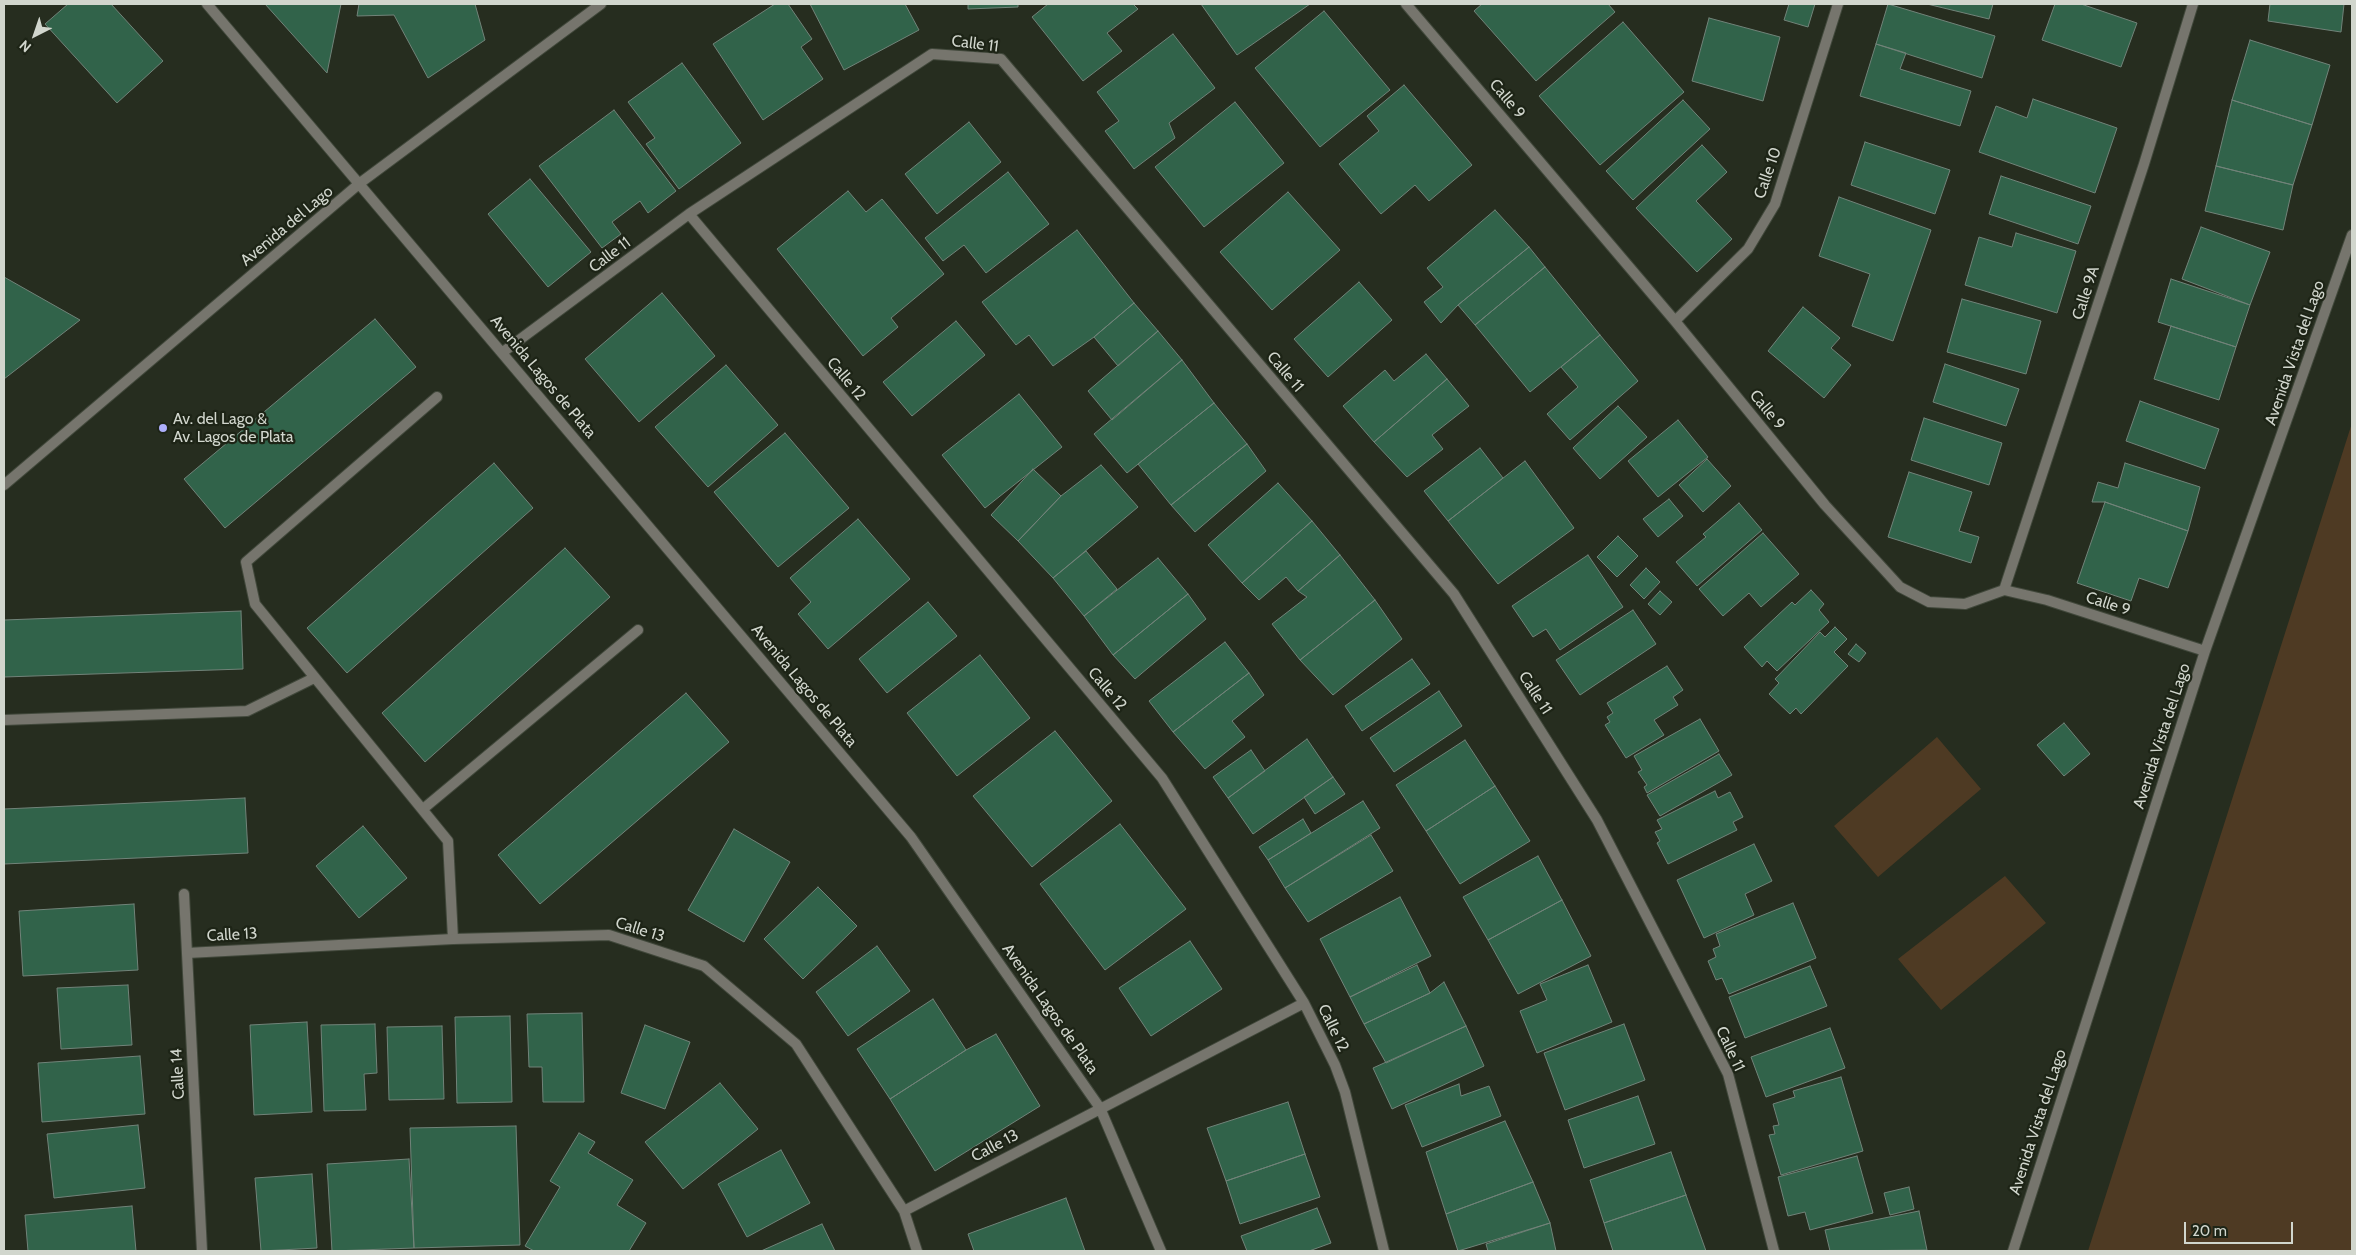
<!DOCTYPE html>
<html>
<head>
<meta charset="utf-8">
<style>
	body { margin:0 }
	#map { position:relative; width:2356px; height:1255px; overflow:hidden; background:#262d1f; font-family:Cabin,sans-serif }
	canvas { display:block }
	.frame { position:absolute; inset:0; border:5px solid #d1d6cd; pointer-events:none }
	.north { position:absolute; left:10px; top:10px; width:50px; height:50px; -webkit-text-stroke:4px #1d2416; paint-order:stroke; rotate:221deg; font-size:14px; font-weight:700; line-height:20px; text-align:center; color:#d1d6cd }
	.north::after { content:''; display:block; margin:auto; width:18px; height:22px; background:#d1d6cd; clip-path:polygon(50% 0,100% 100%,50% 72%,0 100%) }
	.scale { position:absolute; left:2184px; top:1222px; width:109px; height:22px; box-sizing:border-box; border:2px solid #d1d6cd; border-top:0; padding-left:6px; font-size:15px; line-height:18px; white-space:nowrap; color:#d1d6cd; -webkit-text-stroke:4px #1d2416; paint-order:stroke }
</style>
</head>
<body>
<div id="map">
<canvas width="2356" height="1255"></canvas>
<div class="frame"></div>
<div class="north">N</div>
<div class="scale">20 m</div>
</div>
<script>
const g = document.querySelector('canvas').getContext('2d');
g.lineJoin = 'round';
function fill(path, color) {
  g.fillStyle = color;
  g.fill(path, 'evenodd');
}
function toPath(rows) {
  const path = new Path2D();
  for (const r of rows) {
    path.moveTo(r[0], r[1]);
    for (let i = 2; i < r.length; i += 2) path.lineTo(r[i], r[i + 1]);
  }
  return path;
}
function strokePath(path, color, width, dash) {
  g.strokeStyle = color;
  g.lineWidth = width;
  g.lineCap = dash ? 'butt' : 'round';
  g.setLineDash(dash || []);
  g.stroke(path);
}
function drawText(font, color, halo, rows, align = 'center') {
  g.font = font + ' Cabin,sans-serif';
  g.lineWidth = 4.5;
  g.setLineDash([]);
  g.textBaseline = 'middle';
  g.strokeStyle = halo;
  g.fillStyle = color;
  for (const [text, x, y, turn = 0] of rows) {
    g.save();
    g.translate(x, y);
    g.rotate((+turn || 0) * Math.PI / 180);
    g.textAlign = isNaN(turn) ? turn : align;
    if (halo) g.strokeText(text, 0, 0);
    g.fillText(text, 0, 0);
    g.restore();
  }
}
fill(toPath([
	[2352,423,2352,1251,2088,1251],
	[1937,737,1981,789,1878,877,1834,826],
	[2005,876,2046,923,1941,1010,1898,959]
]), '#4e3a23');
const building = toPath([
	[68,4,111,4,163,61,117,103,45,24,68,4],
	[265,4,341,4,327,73,265,4],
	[359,4,475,4,485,40,428,78,394,15,357,16,359,4],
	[775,4,788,4,812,39,801,47,823,79,763,120,713,44,775,4],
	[810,4,905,4,919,30,844,70,810,4],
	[968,4,1018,4,1018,7,968,9,968,4],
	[1048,4,1133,4,1138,9,1107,33,1122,51,1083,81,1032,17,1048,4],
	[1201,4,1310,4,1237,55,1201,4],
	[1482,4,1608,4,1615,12,1536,81,1474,11,1482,4],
	[1789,4,1815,4,1808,27,1784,20,1789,4],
	[1888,4,1995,36,1982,78,1876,44,1888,4],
	[1927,4,1993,4,1989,19,1927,4],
	[2055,4,2081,4,2137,23,2121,67,2042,40,2055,4],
	[2270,4,2344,4,2341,32,2268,21,2270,4],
	[1324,11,1390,90,1320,147,1255,68,1324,11],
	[1709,18,1780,37,1763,101,1692,81,1709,18],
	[1623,22,1684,92,1600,165,1539,96,1623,22],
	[1173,34,1215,88,1169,123,1175,138,1134,169,1105,131,1119,121,1097,92,1173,34],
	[2250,40,2330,65,2312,125,2232,100,2250,40],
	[1876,44,1906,53,1900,69,1971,91,1960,126,1860,96,1876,44],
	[682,63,741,143,679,189,646,144,655,138,628,102,682,63],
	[1404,85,1472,165,1429,201,1415,185,1381,214,1339,164,1379,131,1367,116,1404,85],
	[2033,99,2117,128,2095,193,1979,152,1996,106,2027,118,2033,99],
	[1683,100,1710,129,1633,200,1606,171,1683,100],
	[2232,100,2312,125,2293,185,2216,166,2232,100],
	[1235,102,1284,163,1204,227,1155,167,1235,102],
	[614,110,676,191,648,213,640,201,612,222,621,234,602,248,539,166,614,110],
	[969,122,1001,162,937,214,905,174,969,122],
	[1865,142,1950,170,1935,214,1851,185,1865,142],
	[1702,145,1727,172,1696,201,1732,239,1697,272,1636,208,1702,145],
	[2216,166,2293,185,2283,230,2205,211,2216,166],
	[1008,172,1049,224,986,273,964,245,943,261,925,238,1008,172],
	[2001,176,2091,206,2078,244,1989,214,2001,176],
	[530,179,591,252,548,287,488,214,530,179],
	[848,191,866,212,882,199,944,274,891,318,898,327,863,356,777,249,848,191],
	[1288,192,1340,250,1272,310,1220,252,1288,192],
	[1839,197,1931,230,1893,341,1852,326,1870,274,1819,256,1839,197],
	[1495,210,1529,247,1458,305,1441,323,1424,302,1443,287,1427,268,1495,210],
	[2201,227,2270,252,2250,305,2182,279,2201,227],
	[1077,230,1134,303,1094,337,1053,366,1029,335,1016,345,982,302,1077,230],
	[2016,233,2076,251,2057,313,1965,285,1979,237,2012,247,2016,233],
	[1529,247,1545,267,1475,325,1458,305,1529,247],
	[1545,267,1600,335,1530,392,1475,325,1545,267],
	[4,277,80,320,4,379,4,277],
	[2171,279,2250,305,2236,347,2158,322,2171,279],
	[1359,282,1392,320,1328,377,1294,339,1359,282],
	[662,293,715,356,639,422,585,359,662,293],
	[1962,299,2041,321,2026,374,1947,352,1962,299],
	[1134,303,1158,331,1118,366,1094,337,1134,303],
	[1803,307,1840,338,1831,348,1851,365,1824,398,1768,351,1803,307],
	[375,319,416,367,225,528,184,479,375,319],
	[956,321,985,355,912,416,883,382,956,321],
	[2171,326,2236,347,2219,400,2154,379,2171,326],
	[1158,331,1182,360,1112,420,1088,391,1158,331],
	[1600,335,1638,381,1570,440,1547,414,1578,387,1561,367,1600,335],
	[1426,354,1447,379,1374,442,1343,406,1385,370,1394,381,1426,354],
	[1182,360,1214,403,1127,473,1094,434,1182,360],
	[1945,364,2019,389,2006,426,1933,402,1945,364],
	[726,365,778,425,708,487,655,427,726,365],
	[1447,379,1469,406,1432,435,1443,449,1407,477,1374,442,1447,379],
	[1019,394,1062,447,985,508,942,455,1019,394],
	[2140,401,2219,429,2205,469,2126,441,2140,401],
	[1214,403,1247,444,1171,505,1138,464,1214,403],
	[1618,406,1647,437,1600,479,1573,448,1618,406],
	[1924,418,2002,443,1989,485,1911,460,1924,418],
	[1678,420,1708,457,1658,497,1628,461,1678,420],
	[785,433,849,508,778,567,714,492,785,433],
	[1247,444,1266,471,1195,532,1171,505,1247,444],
	[1480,448,1503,478,1448,521,1424,491,1480,448],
	[1707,459,1731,486,1703,512,1679,485,1707,459],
	[1525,461,1574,528,1498,584,1448,521,1525,461],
	[494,463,533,508,347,673,307,628,494,463],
	[2125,463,2200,487,2188,531,2105,502,2092,502,2098,482,2118,488,2125,463],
	[1101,465,1138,507,1053,578,1018,541,1061,496,1101,465],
	[1033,469,1061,496,1018,541,991,515,1033,469],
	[1909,472,1972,492,1959,531,1979,537,1971,563,1888,537,1909,472],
	[1278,483,1312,521,1242,583,1208,545,1278,483],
	[1669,499,1683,516,1658,537,1643,519,1669,499],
	[2105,502,2188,531,2168,588,2139,578,2131,601,2077,583,2105,502],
	[1739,503,1762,530,1697,586,1676,562,1706,537,1703,534,1739,503],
	[858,519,910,579,828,649,798,614,811,602,790,578,858,519],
	[1312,521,1340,555,1298,591,1286,577,1259,600,1242,583,1312,521],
	[1763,533,1799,574,1761,607,1749,593,1723,616,1699,589,1763,533],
	[1618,536,1638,556,1617,577,1597,557,1618,536],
	[565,548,610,597,425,762,382,713,565,548],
	[1086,551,1117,589,1084,616,1053,578,1086,551],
	[1340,555,1375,600,1300,660,1272,624,1307,597,1298,591,1340,555],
	[1588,555,1623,607,1560,650,1546,629,1533,637,1512,606,1588,555],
	[1158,558,1188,594,1113,655,1084,616,1158,558],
	[1646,568,1660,582,1644,599,1630,585,1646,568],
	[1811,590,1824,604,1819,610,1829,622,1777,671,1767,661,1762,667,1744,647,1792,602,1795,605,1811,590],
	[1660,591,1672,602,1660,615,1648,604,1660,591],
	[1188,594,1206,619,1135,679,1113,655,1188,594],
	[1375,600,1402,639,1333,695,1300,660,1375,600],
	[928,602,957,636,887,693,859,659,928,602],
	[1633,610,1656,644,1580,695,1556,660,1633,610],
	[241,611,243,669,4,677,4,620,241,611],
	[1835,627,1847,639,1834,652,1848,666,1801,714,1796,708,1790,714,1769,694,1779,683,1775,679,1820,632,1825,637,1835,627],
	[1225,642,1249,673,1173,732,1149,701,1225,642],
	[1856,644,1866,653,1859,662,1848,654,1856,644],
	[980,655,1030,718,957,776,907,713,980,655],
	[1412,659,1430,684,1362,731,1345,706,1412,659],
	[1667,666,1683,690,1673,697,1678,705,1654,720,1664,735,1626,758,1605,725,1610,722,1607,717,1613,713,1607,703,1667,666],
	[1249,673,1264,695,1232,721,1245,737,1205,769,1173,732,1249,673],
	[1439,691,1462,726,1394,772,1370,738,1439,691],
	[686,693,729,742,540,904,498,855,686,693],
	[1700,719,1719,751,1647,793,1644,787,1647,785,1638,772,1642,770,1634,756,1700,719],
	[2064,723,2090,754,2064,776,2037,745,2064,723],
	[1055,731,1112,801,1032,867,973,796,1055,731],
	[1307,739,1333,777,1253,834,1228,798,1307,739],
	[1465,740,1495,786,1426,831,1396,785,1465,740],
	[1251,750,1265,771,1228,798,1213,777,1251,750],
	[1719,754,1732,775,1660,816,1647,795,1719,754],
	[1333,777,1345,794,1315,814,1304,797,1333,777],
	[1495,786,1530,841,1460,884,1426,831,1495,786],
	[1715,791,1718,798,1730,792,1743,817,1733,822,1737,830,1668,864,1657,843,1660,841,1655,832,1662,829,1657,820,1715,791],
	[245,798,248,853,4,864,4,809,245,798],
	[1363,801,1380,828,1285,888,1268,860,1363,801],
	[1303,819,1311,833,1268,860,1259,847,1303,819],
	[1120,824,1186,909,1105,970,1040,884,1120,824],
	[363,826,407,878,359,918,316,866,363,826],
	[734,829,790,862,744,942,688,910,734,829],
	[1371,835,1393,871,1308,922,1285,888,1371,835],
	[1754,844,1772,881,1745,894,1754,915,1704,938,1677,880,1754,844],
	[1538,856,1562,900,1488,940,1463,897,1538,856],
	[818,887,857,926,803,979,764,939,818,887],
	[1400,897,1431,956,1350,997,1320,939,1400,897],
	[1562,900,1591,956,1518,994,1488,940,1562,900],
	[1793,903,1816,958,1729,994,1722,978,1716,980,1708,961,1716,957,1713,949,1720,946,1716,934,1793,903],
	[134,904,138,970,23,976,19,911,134,904],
	[1190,941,1222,989,1151,1036,1119,988,1190,941],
	[877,946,910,991,848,1036,816,992,877,946],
	[1417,965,1430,993,1364,1024,1350,997,1417,965],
	[1588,965,1612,1022,1537,1053,1520,1011,1547,1000,1540,984,1588,965],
	[1810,966,1827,1006,1745,1038,1729,997,1810,966],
	[1444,982,1466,1026,1386,1063,1364,1024,1430,993,1444,982],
	[128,985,132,1045,61,1049,57,988,128,985],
	[933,999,966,1050,890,1099,857,1049,933,999],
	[582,1013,584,1102,543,1102,542,1067,529,1067,527,1014,582,1013],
	[510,1016,512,1102,457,1103,455,1017,510,1016],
	[307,1022,312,1112,254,1115,250,1025,307,1022],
	[375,1024,377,1073,364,1074,366,1110,324,1111,321,1025,375,1024],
	[1624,1024,1645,1080,1565,1110,1544,1053,1624,1024],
	[645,1025,690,1042,665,1109,621,1093,645,1025],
	[442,1026,444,1099,389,1100,387,1027,442,1026],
	[1466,1026,1484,1066,1392,1109,1373,1068,1466,1026],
	[1830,1028,1845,1068,1766,1097,1751,1057,1830,1028],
	[996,1034,1040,1106,935,1171,890,1099,966,1050,996,1034],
	[140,1056,145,1114,42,1122,38,1063,140,1056],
	[1841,1077,1863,1151,1781,1175,1769,1135,1775,1134,1773,1126,1779,1125,1773,1104,1795,1097,1793,1091,1841,1077],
	[720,1083,758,1129,683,1189,645,1142,720,1083],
	[1459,1084,1461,1096,1489,1086,1501,1116,1422,1147,1405,1105,1459,1084],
	[1638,1096,1655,1144,1584,1168,1568,1120,1638,1096],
	[1288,1102,1305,1154,1226,1181,1207,1128,1288,1102],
	[1505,1121,1533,1182,1446,1214,1426,1152,1505,1121],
	[138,1125,145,1188,54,1198,47,1134,138,1125],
	[516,1126,520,1245,414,1248,410,1128,516,1126],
	[579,1133,595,1142,588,1153,633,1180,617,1205,646,1223,629,1251,534,1251,525,1246,560,1187,550,1181,579,1133],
	[781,1150,810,1203,747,1237,718,1184,781,1150],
	[1671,1152,1686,1195,1604,1223,1590,1180,1671,1152],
	[1305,1154,1320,1197,1240,1224,1226,1181,1305,1154],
	[1857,1156,1873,1213,1810,1230,1805,1212,1788,1216,1778,1177,1857,1156],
	[409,1159,414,1248,332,1251,327,1164,409,1159],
	[312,1174,317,1248,261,1251,255,1178,312,1174],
	[1533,1182,1550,1223,1458,1251,1446,1214,1533,1182],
	[1909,1187,1914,1209,1890,1215,1884,1193,1909,1187],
	[1686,1195,1706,1251,1613,1251,1604,1223,1686,1195],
	[1066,1198,1085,1251,974,1251,968,1234,1066,1198],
	[132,1206,136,1251,28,1251,25,1215,132,1206],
	[1317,1208,1331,1243,1309,1251,1247,1251,1241,1236,1317,1208],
	[1919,1211,1927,1250,1830,1251,1825,1230,1919,1211],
	[1550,1223,1556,1251,1488,1251,1486,1244,1550,1223],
	[822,1224,835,1251,761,1251,822,1224]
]);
fill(building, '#31634a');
strokePath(building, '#718379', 1);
const service = toPath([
	[437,397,246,562,255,604,448,841,453,939],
	[4,720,247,711,314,678],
	[423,809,638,630]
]);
const minor = toPath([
	[207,4,911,837,1100,1108,1161,1251],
	[1406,4,1675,321,1825,505,1900,587,1929,602,1965,604,2004,590,2047,600,2205,651],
	[689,214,1162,778,1304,1003,1335,1065,1345,1092,1384,1251],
	[1675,321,1748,249,1775,204,1838,4],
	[503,352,689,214,932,54,1001,59,1454,594,1597,820,1728,1074,1774,1251],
	[4,485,360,183,601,4],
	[2004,590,2144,164,2193,4],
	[184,894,202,1251],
	[187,953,453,939,609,935,704,966,796,1044,904,1211,917,1251],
	[904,1211,1304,1003],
	[2013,1251,2205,651,2352,235]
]);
strokePath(service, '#41483b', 12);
strokePath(minor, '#41483b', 12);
strokePath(service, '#76756d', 10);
strokePath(minor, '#76756d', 10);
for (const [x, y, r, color] of [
	[163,428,5,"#adaffb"]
]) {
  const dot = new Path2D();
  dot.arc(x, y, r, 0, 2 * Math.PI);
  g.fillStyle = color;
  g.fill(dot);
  strokePath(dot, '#1d2416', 2);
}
drawText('16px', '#d1d6cd', '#1d2416', [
	["Calle 11",975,44,7],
	["Calle 9",1507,99,50],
	["Calle 10",1768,173,-71],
	["Avenida del Lago",287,226,-40],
	["Calle 11",610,255,-37],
	["Calle 9A",2086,293,-72],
	["Avenida Vista del Lago",2295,353,-71],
	["Calle 11",1285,372,50],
	["Avenida Lagos de Plata",543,377,50],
	["Calle 12",846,379,50],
	["Calle 9",1767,410,51],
	["Calle 9",2108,604,18],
	["Avenida Lagos de Plata",804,686,50],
	["Calle 12",1107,689,50],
	["Calle 11",1535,693,57],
	["Avenida Vista del Lago",2162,736,-72],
	["Calle 13",640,930,17],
	["Calle 13",232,935,-3],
	["Avenida Lagos de Plata",1050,1009,55],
	["Calle 12",1333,1028,64],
	["Calle 11",1730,1049,65],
	["Calle 14",178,1074,-93],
	["Avenida Vista del Lago",2038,1122,-72],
	["Calle 13",995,1146,-28]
]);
drawText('16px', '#d1d6cd', '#1d2416', [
	["Av. del Lago &",173,419],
	["Av. Lagos de Plata",173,437]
], 'left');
</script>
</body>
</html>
